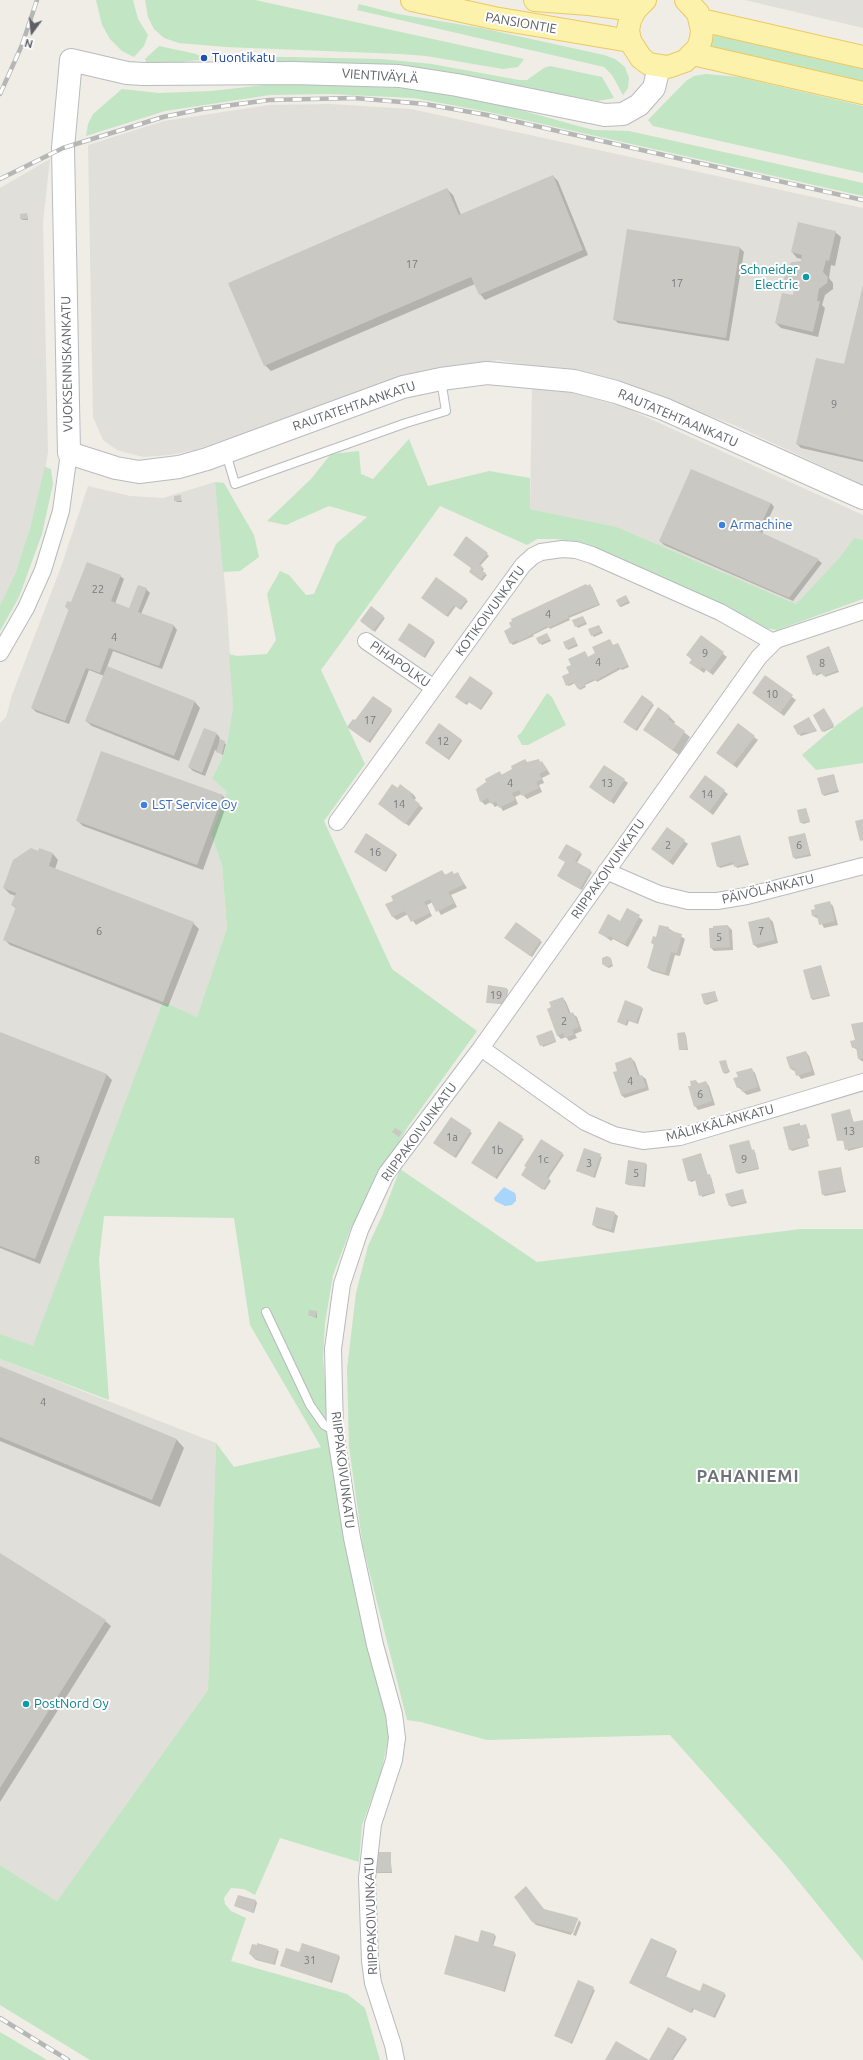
<!DOCTYPE html>
<html>
<head>
<meta charset="utf-8">
<style>
	body { margin:0 }
	#map { position:relative; width:863px; height:2060px; overflow:hidden; background:#efede5; font-family:Ubuntu,sans-serif }
	canvas { display:block }
	.north { position:absolute; left:12px; top:12px; width:40px; height:40px; -webkit-text-stroke:3px #fff; paint-order:stroke; rotate:195deg; font-size:11px; font-weight:700; line-height:16px; text-align:center; color:#5d6065 }
	.north::after { content:''; display:block; margin:auto; width:14px; height:18px; background:#5d6065; clip-path:polygon(50% 0,100% 100%,50% 72%,0 100%) }
</style>
</head>
<body>
<div id="map">
<canvas width="863" height="2060"></canvas>
<div class="north">N</div>
</div>
<script>
const g = document.querySelector('canvas').getContext('2d');
g.lineJoin = 'round';
function fill(path, color) {
  g.fillStyle = color;
  g.fill(path, 'evenodd');
}
function toPath(rows) {
  const path = new Path2D();
  for (const r of rows) {
    path.moveTo(r[0], r[1]);
    for (let i = 2; i < r.length; i += 2) path.lineTo(r[i], r[i + 1]);
  }
  return path;
}
function strokePath(path, color, width, dash) {
  g.strokeStyle = color;
  g.lineWidth = width;
  g.lineCap = dash ? 'butt' : 'round';
  g.setLineDash(dash || []);
  g.stroke(path);
}
function drawText(font, color, halo, rows, align = 'center') {
  g.font = font + ' Ubuntu,sans-serif';
  g.lineWidth = 4;
  g.setLineDash([]);
  g.textBaseline = 'middle';
  g.strokeStyle = halo;
  g.fillStyle = color;
  for (const [text, x, y, turn = 0] of rows) {
    g.save();
    g.translate(x, y);
    g.rotate((+turn || 0) * Math.PI / 180);
    g.textAlign = isNaN(turn) ? turn : align;
    if (halo) g.strokeText(text, 0, 0);
    g.fillText(text, 0, 0);
    g.restore();
  }
}
fill(toPath([
	[745,0,863,0,863,28],
	[330,104,411,109,863,208,863,485,734,425,613,380,498,360,417,373,195,450,170,455,143,457,117,450,103,440,93,417,88,145,164,121,269,105],
	[50,159,43,222,48,452,44,476,30,528,15,574,0,605,0,188],
	[532,387,575,393,626,408,863,515,863,540,854,538,839,558,796,604,617,527,530,509],
	[215,482,227,607,233,707,227,743,221,760,212,777,227,792,211,834,222,865,227,928,197,1017,163,1003,33,1347,0,1334,0,723,6,717,12,695,61,567,88,486,130,496,163,498],
	[0,1359,216,1443,208,1690,57,1901,0,1865]
]), '#e0dfd9');
fill(toPath([
	[96,0,133,0,138,19,148,35,144,46,134,57,122,51,110,39,102,25],
	[145,0,255,0,524,59,518,67,503,69,426,56,400,54,226,47,179,43,164,38,154,29,148,17],
	[359,4,398,14,481,28,604,55,615,59,625,67,629,78,628,88,623,95,612,75,604,67,357,10],
	[714,35,863,69,863,82,710,47],
	[159,46,196,54,200,56,200,60,171,63,146,62,145,59],
	[237,56,381,59,432,64,519,80,527,80,544,68,550,66,602,77,614,98,598,101,518,87,237,59],
	[706,74,739,77,863,106,863,173,653,126,648,120,686,81,694,76],
	[308,84,416,89,499,104,578,126,594,130,629,131,863,183,863,196,489,112,414,98,329,94,270,95,165,111,86,136,88,124,93,114,122,89,159,93,212,91,264,85],
	[409,439,428,486,489,471,530,478,530,509,617,527,796,604,839,558,854,538,863,540,863,599,777,630,763,628,617,558,573,541,557,539,537,539,527,545,440,506,321,670,365,764,324,821,392,969,477,1031,407,1128,351,1228,333,1275,325,1323,323,1358,331,1449,388,1718,388,1740,381,1773,362,1825,359,1862,280,1838,255,1895,244,1889,231,1888,224,1898,225,1904,231,1911,246,1918,231,1961,347,1994,365,2008,380,2060,90,2060,0,2005,0,1865,57,1901,208,1690,216,1443,234,1467,321,1447,250,1325,234,1218,104,1216,99,1260,109,1400,0,1359,0,1334,33,1346,163,1002,197,1017,227,928,222,865,211,834,227,792,212,778,221,760,227,743,233,707,229,654,237,656,267,654,276,640,267,594,280,571,289,575,306,595,314,594,336,544,367,517,329,506,286,525,267,521,311,479,331,454,359,451,361,474,373,479],
	[45,467,51,469,53,484,42,534,19,597,0,631,0,605,15,574,30,528],
	[215,482,224,483,254,535,259,557,240,571,223,572],
	[547,693,552,697,566,725,528,745,522,745,517,736,521,733],
	[863,706,863,763,816,770,802,755,838,724],
	[400,1169,537,1262,801,1229,863,1229,863,1961,783,1862,670,1735,487,1740,421,1722,407,1720,363,1547,349,1447,347,1369,356,1293,368,1246,382,1216],
	[0,2032,47,2060,0,2060]
]), '#c2e5c3');
fill(toPath([
	[504,1187,515,1193,516,1196,516,1201,512,1205,505,1206,495,1201,494,1198]
]), '#a8d5fc');
fill(toPath([
	[553,176,558,181,588,255,485,300,480,294,475,284,271,371,265,365,447,189,453,195,461,215],
	[27,214,28,220,23,220,21,219],
	[628,230,740,248,744,252,729,341,618,323,614,319],
	[835,232,841,237,835,266,831,265,829,278,833,283,833,289,825,295,822,305,825,308,818,337,781,328,776,323,794,296,795,291,788,284,802,259,797,258,792,252],
	[863,286,863,462,801,448,797,444,845,365],
	[180,496,182,502,177,502,175,500],
	[771,503,774,507,762,534,818,560,822,563,793,601,664,545,660,541],
	[467,537,489,556,480,566,484,569,482,572,487,575,482,581,471,573,472,569],
	[120,576,124,579,115,604,130,610,146,589,150,593,141,614,174,626,177,630,162,669,113,651,107,667,195,702,200,708,179,761,92,726,86,721,104,676,89,670,69,724,36,712,32,708,69,610,66,607],
	[586,585,592,587,600,605,569,618,570,620,550,629,549,627,533,635,534,636,513,645,511,643],
	[626,596,630,603,621,607,619,606],
	[424,599,466,600,468,601,461,610,456,606,448,617],
	[383,617,385,618,375,632,361,621],
	[583,617,587,624,578,628,576,626],
	[409,625,435,642,425,658,401,641],
	[599,626,603,633,594,637,592,635],
	[547,634,551,641,542,645,540,643],
	[701,636,727,657,713,675,706,670,704,673,694,666,690,662,692,660,687,655],
	[575,640,578,646,568,650,567,648],
	[610,640,613,646,619,645,629,667,622,670,621,669,597,682,596,680,585,685,586,687,580,690,575,683,569,686,567,685,572,665,585,652,588,658,597,654],
	[830,649,839,672,825,677,823,673,816,676,807,656],
	[765,676,796,700,784,716,757,696],
	[491,692,493,693,481,710,469,702,467,705,458,699],
	[642,697,654,705,637,731,626,724],
	[658,709,670,717,675,722,674,724,690,737,679,755,644,730],
	[391,710,392,711,370,743,350,728,356,722],
	[825,711,834,727,824,732,823,731],
	[810,720,817,731,801,736,799,734],
	[217,734,220,738,219,740,226,744,223,755,215,750,205,776,193,771,189,767],
	[754,737,758,740,737,768,721,756],
	[461,739,462,741,449,760,428,745],
	[525,760,528,763,538,760,545,766,550,774,542,778,544,783,539,785,542,792,527,799,522,794,515,797,518,804,503,811,499,805,495,807,491,802,485,805,481,801,477,790,500,773,502,775,514,770],
	[605,766,628,783,614,804,590,787],
	[833,775,839,792,824,796,823,794],
	[400,786,413,794,416,798,414,801,423,808,409,826,379,804],
	[724,791,728,794,713,815,690,797],
	[222,795,228,801,203,870,83,826,77,820],
	[806,809,810,822,803,824,801,822],
	[805,834,811,856,795,859,789,837],
	[739,836,749,865,737,868,735,864,720,868,718,866],
	[684,841,688,844,673,865,656,852],
	[40,849,53,854,58,860,55,869,193,923,199,929,168,1007,10,945,5,940,17,909,12,905,16,896,10,894,4,888],
	[357,853,395,853,397,855,386,872],
	[580,853,582,854,577,863,592,872,582,890,560,878],
	[442,872,446,875,458,874,467,888,451,895,457,907,441,915,433,902,427,905,432,916,416,925,408,914,397,920,393,917,387,905],
	[829,902,833,906,838,925,824,928,819,919,813,916],
	[627,909,643,920,628,947,613,939,611,941,599,932,621,922],
	[769,918,773,922,778,943,758,948,754,945,749,923],
	[728,926,732,930,733,950,714,951,710,947],
	[668,928,685,939,680,956,675,955,669,976,652,971,648,968,654,945,652,943],
	[507,939,540,941,542,942,532,957],
	[611,959,613,966,609,968,605,966],
	[821,966,830,996,813,1000,812,999],
	[506,988,508,990,506,1005,487,1002],
	[715,992,718,1001,706,1005,705,1003],
	[563,998,566,1002,571,1014,573,1014,577,1017,582,1031,575,1034,577,1038,569,1041,566,1037,561,1039,558,1036],
	[642,1008,643,1009,638,1024,629,1021,627,1026,620,1023],
	[863,1023,863,1062,859,1059,857,1050,853,1047],
	[0,1033,106,1074,112,1080,40,1264,0,1248],
	[553,1033,556,1042,543,1047,538,1037],
	[678,1034,686,1035,688,1050,680,1050],
	[806,1052,809,1056,815,1075,801,1079,796,1072,791,1069,787,1058],
	[631,1058,635,1062,640,1076,642,1076,646,1079,649,1090,625,1098,621,1095,619,1071],
	[725,1061,730,1072,725,1074,724,1072],
	[751,1069,755,1073,761,1091,747,1095,738,1087,739,1078],
	[696,1081,699,1084,706,1082,709,1086,715,1105,698,1110,695,1106,692,1086],
	[850,1111,854,1123,863,1121,863,1147,848,1151,845,1141,838,1140],
	[451,1118,472,1133,456,1158,436,1145],
	[499,1122,524,1139,497,1179,474,1164],
	[799,1124,801,1126,805,1125,807,1127,810,1138,807,1139,809,1146,792,1151,790,1149],
	[749,1141,752,1151,755,1152,759,1169,738,1174,737,1172],
	[585,1150,602,1157,595,1178,577,1171],
	[562,1154,564,1155,548,1179,551,1181,545,1190,524,1177],
	[701,1154,708,1176,711,1177,715,1193,702,1197,696,1180,691,1182,689,1180],
	[646,1164,647,1165,645,1187,628,1185,627,1184],
	[840,1168,846,1192,825,1196,823,1194],
	[742,1190,747,1203,731,1207,726,1194],
	[614,1213,618,1216,614,1233,597,1228,593,1225],
	[317,1312,317,1318,309,1315],
	[0,1367,177,1440,184,1448,160,1507,0,1441],
	[0,1555,105,1621,111,1626,0,1802],
	[390,1853,392,1873,377,1873,375,1872],
	[256,1901,257,1903,254,1913,235,1906],
	[544,1910,578,1919,571,1935,536,1925,532,1921],
	[579,1920,581,1923,576,1936,573,1935],
	[495,1935,496,1937,493,1946,516,1954,505,1992,445,1973,479,1943],
	[277,1950,279,1951,275,1965,256,1960,250,1954],
	[675,1950,677,1951,666,1977,700,1992,704,1985,726,1995,715,2018,694,2009,692,2013,632,1984],
	[300,1953,339,1956,340,1957,332,1983,282,1966],
	[579,1982,595,1990,572,2044,556,2036],
	[668,2029,687,2039,673,2060,650,2060]
]), '#0003');
fill(toPath([
	[553,175,583,250,479,295,471,277,264,366,228,283,447,188,459,215],
	[27,213,27,219,20,219,20,214],
	[798,222,836,231,829,261,826,260,823,272,828,277,827,283,819,289,817,301,820,301,813,332,775,323,782,293,793,295,794,289,787,284,784,281,785,268,792,262,801,261,802,255,791,252],
	[627,229,740,247,726,338,613,320],
	[863,285,863,460,796,444,816,358,844,364],
	[691,469,771,503,758,531,819,559,789,598,659,541],
	[181,495,181,501,174,501,174,496],
	[466,536,488,553,479,564,483,567,481,570,486,573,480,580,469,572,471,568,453,555],
	[87,562,121,575,111,601,129,608,138,585,147,588,138,612,174,625,159,666,109,648,100,673,86,668,65,721,31,708,69,609,65,607,67,601,71,602],
	[436,577,467,599,459,609,454,605,446,616,421,598],
	[586,584,587,586,590,584,599,604,568,616,569,618,548,628,547,626,518,642,517,640,510,644,504,631,511,627,509,623,512,621,511,619],
	[626,595,629,601,619,606,616,600],
	[371,606,384,616,373,631,360,621],
	[583,616,586,622,575,627,572,620],
	[409,623,434,640,423,657,398,640],
	[599,625,602,631,591,636,588,629],
	[547,633,550,639,539,644,536,638],
	[701,635,724,652,709,672,702,667,700,670,689,663,692,659,686,655],
	[574,637,577,644,566,649,563,642],
	[610,639,613,645,618,643,628,665,620,669,619,667,595,681,594,679,584,684,585,686,578,689,573,682,566,686,562,676,569,673,566,667,571,665,568,659,585,651,588,657,595,653,592,647],
	[829,646,838,670,823,676,821,672,813,675,806,656],
	[107,666,195,701,174,756,85,721],
	[765,675,793,695,780,713,752,693],
	[470,676,492,691,480,709,467,701,465,704,455,697],
	[642,695,653,703,635,730,623,722],
	[373,696,392,709,368,742,347,727,353,719,355,720],
	[658,707,670,716,668,719,685,731,673,750,643,730],
	[824,708,834,725,822,732,813,715],
	[809,717,816,730,809,733,804,732,798,735,793,726],
	[439,723,461,739,448,759,425,743],
	[738,723,755,736,733,765,716,753],
	[204,728,217,733,202,773,188,767],
	[220,739,225,741,222,754,216,752],
	[101,751,223,795,197,865,76,821],
	[525,759,527,762,539,759,540,762,542,761,547,770,539,774,542,779,536,782,539,788,522,796,519,790,512,793,515,800,499,808,496,801,491,804,488,798,480,802,476,789,486,782,485,779,500,771,501,775,512,769,511,766],
	[604,765,625,779,610,802,589,787],
	[834,774,838,790,822,795,817,778],
	[705,775,725,790,709,812,689,797],
	[392,784,398,788,400,784,413,794,411,797,420,804,405,824,378,804],
	[806,808,810,821,800,823,797,810],
	[863,819,863,840,860,841,855,821],
	[667,827,685,840,669,862,651,849],
	[366,833,396,853,384,871,354,852],
	[805,833,810,854,793,858,788,837],
	[740,835,748,863,734,867,733,862,717,867,711,843],
	[566,844,581,852,575,861,591,870,580,889,557,876,565,862,558,858],
	[31,848,38,851,39,848,53,853,49,866,194,922,163,1002,3,940,16,907,11,905,16,893,3,888,13,860],
	[442,870,445,875,452,871,454,874,458,872,464,884,448,892,454,903,436,912,430,899,424,902,430,913,411,922,405,911,392,917,385,904,393,901,391,896],
	[830,901,835,921,819,925,817,915,812,916,811,910,815,909,814,905],
	[627,908,640,915,625,944,609,936,608,938,598,933,608,914,620,921],
	[769,917,775,940,753,945,748,922],
	[516,922,541,940,530,956,504,938],
	[659,925,669,927,668,930,682,934,677,953,671,952,665,973,647,968,654,944,651,943,653,936,656,937],
	[728,925,730,947,710,948,709,928,713,928,713,926],
	[607,956,611,958,612,964,607,967,602,964,602,958],
	[821,965,829,995,811,999,803,970],
	[488,985,507,988,505,1004,486,1003],
	[715,991,717,1000,704,1004,701,994],
	[563,997,569,1014,573,1012,579,1027,572,1030,574,1034,565,1038,563,1033,557,1036,547,1009,551,1007,549,1002],
	[625,1000,642,1007,636,1023,627,1020,625,1025,617,1022],
	[863,1022,863,1058,858,1059,856,1047,852,1048,850,1041,855,1040,851,1024],
	[552,1030,556,1041,540,1046,536,1036],
	[0,1032,107,1074,35,1259,0,1246],
	[685,1032,687,1049,679,1050,677,1033],
	[806,1051,812,1071,796,1076,794,1068,790,1069,786,1057],
	[631,1057,638,1076,642,1075,646,1087,621,1095,613,1072,617,1071,615,1063],
	[726,1060,729,1071,723,1073,719,1061],
	[752,1068,758,1087,742,1092,741,1087,737,1088,733,1078,738,1077,736,1072],
	[696,1080,697,1084,706,1081,712,1101,694,1107,688,1086,691,1086,690,1081],
	[850,1109,853,1122,863,1120,863,1146,845,1150,843,1140,837,1141,831,1114],
	[451,1117,471,1130,454,1157,433,1143],
	[499,1121,523,1136,495,1178,471,1163],
	[800,1123,800,1126,806,1124,809,1137,806,1138,808,1145,789,1150,783,1127],
	[395,1128,402,1132,399,1137,392,1132],
	[541,1139,563,1153,547,1177,550,1179,543,1190,521,1175,526,1167,524,1166],
	[749,1140,752,1150,754,1149,758,1168,736,1173,729,1145],
	[584,1148,601,1154,593,1177,576,1171],
	[701,1153,707,1175,710,1174,715,1192,699,1196,695,1179,688,1181,682,1159],
	[628,1160,646,1163,643,1186,625,1184],
	[841,1167,845,1190,822,1195,818,1171],
	[743,1189,746,1202,729,1206,725,1194],
	[596,1207,615,1212,611,1230,592,1225],
	[309,1310,317,1311,316,1317,308,1315],
	[0,1366,177,1439,152,1500,0,1437],
	[0,1553,106,1620,0,1788],
	[374,1852,391,1852,391,1872,374,1872],
	[526,1886,544,1909,578,1918,573,1933,532,1922,514,1897],
	[238,1895,256,1900,253,1913,234,1906],
	[481,1930,495,1934,492,1945,515,1952,503,1991,444,1974,455,1935,478,1942],
	[651,1938,676,1949,665,1976,700,1991,703,1983,725,1993,713,2017,692,2008,691,2013,629,1983],
	[257,1943,278,1949,273,1964,253,1958,254,1956,249,1954,252,1944,257,1945],
	[302,1943,339,1955,330,1982,280,1966,286,1948,299,1952],
	[578,1980,594,1987,571,2043,554,2036],
	[668,2027,686,2037,671,2060,605,2060,616,2041,649,2060]
]), '#cac8c2');
const lane = toPath([
	[226,453,235,484,406,423,446,411,441,380],
	[266,1312,310,1405,324,1425,335,1431]
]);
const street = toPath([
	[366,641,434,688],
	[0,653,26,608,43,570,61,511,69,453],
	[337,822,523,565,533,556,541,552,562,549,576,550,592,555,720,612,773,642],
	[606,871,659,894,688,901,717,901,747,896,863,866],
	[481,1048,585,1122,614,1135,643,1141,680,1137,863,1082],
	[396,2060,393,2045,373,1983,370,1961,367,1878,373,1824,394,1760,397,1738,394,1714,375,1645,352,1538,335,1431,333,1349,342,1284,360,1230,386,1174,481,1048,759,657,776,640,863,611]
]);
const secondary = toPath([
	[659,67,654,88,639,105,623,114,605,115,457,85,399,76,293,73,143,74,127,73,71,60,63,148,69,453,116,468,139,472,179,467,207,459,403,387,441,379,487,373,574,381,616,392,664,409,863,498]
]);
const primary = toPath([
	[412,0,494,18,630,41],
	[535,0,589,4,635,10],
	[645,0,635,10,630,20,628,30,630,41,641,58,649,64,668,67,685,61,698,48,701,39,702,30,698,13,686,0],
	[701,20,863,57],
	[693,54,863,93]
]);
strokePath(lane, '#b7babe', 10);
strokePath(street, '#b7babe', 18);
strokePath(secondary, '#b8bbc0', 24);
strokePath(primary, '#edc960', 24);
strokePath(lane, '#fff', 8);
strokePath(street, '#fff', 16);
strokePath(secondary, '#fff', 22);
strokePath(primary, '#fcf2ac', 22);
const rail = toPath([
	[0,94,22,45,37,0],
	[0,179,63,148,163,117,202,109,269,100,354,98,425,104,487,115,863,200],
	[0,2018,68,2060]
]);
strokePath(rail, '#b5b6b6', 4.5);
strokePath(rail, '#fff', 3, [9]);
for (const [x, y, r, color] of [
	[204,58,4,"#1a4fb4"],
	[806,277,4,"#0f9aa8"],
	[722,525,4,"#3f7fe0"],
	[144,805,4,"#3f7fe0"],
	[26,1704,4,"#0f9aa8"]
]) {
  const dot = new Path2D();
  dot.arc(x, y, r, 0, 2 * Math.PI);
  g.fillStyle = color;
  g.fill(dot);
  strokePath(dot, '#fff', 1.5);
}
drawText('11px', '#787a7c', null, [
	["17",412,264],
	["17",677,283],
	["9",834,404],
	["22",98,589],
	["4",548,614],
	["4",114,637],
	["9",705,653],
	["4",598,662],
	["8",822,663],
	["10",772,694],
	["17",370,720],
	["12",443,741],
	["4",510,783],
	["13",607,783],
	["14",707,794],
	["14",399,804],
	["2",668,845],
	["6",799,845],
	["16",375,852],
	["6",99,931],
	["7",761,931],
	["5",719,937],
	["19",496,995],
	["2",564,1021],
	["4",630,1081],
	["6",700,1094],
	["13",849,1131],
	["1a",452,1137],
	["1b",497,1150],
	["1c",543,1159],
	["9",744,1159],
	["8",37,1160],
	["3",589,1163],
	["5",636,1173],
	["4",43,1402],
	["31",310,1960]
]);
drawText('13px', '#5d6065', '#fff', [
	["PANSIONTIE",521,23,10],
	["VIENTIVÄYLÄ",380,76,4],
	["VUOKSENNISKANKATU",67,364,-91],
	["RAUTATEHTAANKATU",354,406,-19],
	["RAUTATEHTAANKATU",678,418,23],
	["KOTIKOIVUNKATU",490,611,-54],
	["PIHAPOLKU",400,664,35],
	["RIIPPAKOIVUNKATU",608,869,-55],
	["PÄIVÖLÄNKATU",768,889,-13],
	["MÄLIKKÄLÄNKATU",720,1123,-15],
	["RIIPPAKOIVUNKATU",419,1132,-54],
	["RIIPPAKOIVUNKATU",343,1470,83],
	["RIIPPAKOIVUNKATU",371,1916,-92]
]);
drawText('13px', '#164399', '#fff', [
	["Tuontikatu",212,58]
], 'left');
drawText('13px', '#0d838f', '#fff', [
	["Schneider",798,270],
	["Electric",798,285],
	["PostNord Oy",34,1704,"left"]
], 'right');
drawText('13px', '#366cbe', '#fff', [
	["Armachine",730,525],
	["LST Service Oy",152,805]
], 'left');
g.letterSpacing = '1px';
drawText('bold 17px', '#6e7277', '#fff', [
	["PAHANIEMI",748,1476]
]);
g.letterSpacing = '0px';
</script>
</body>
</html>
